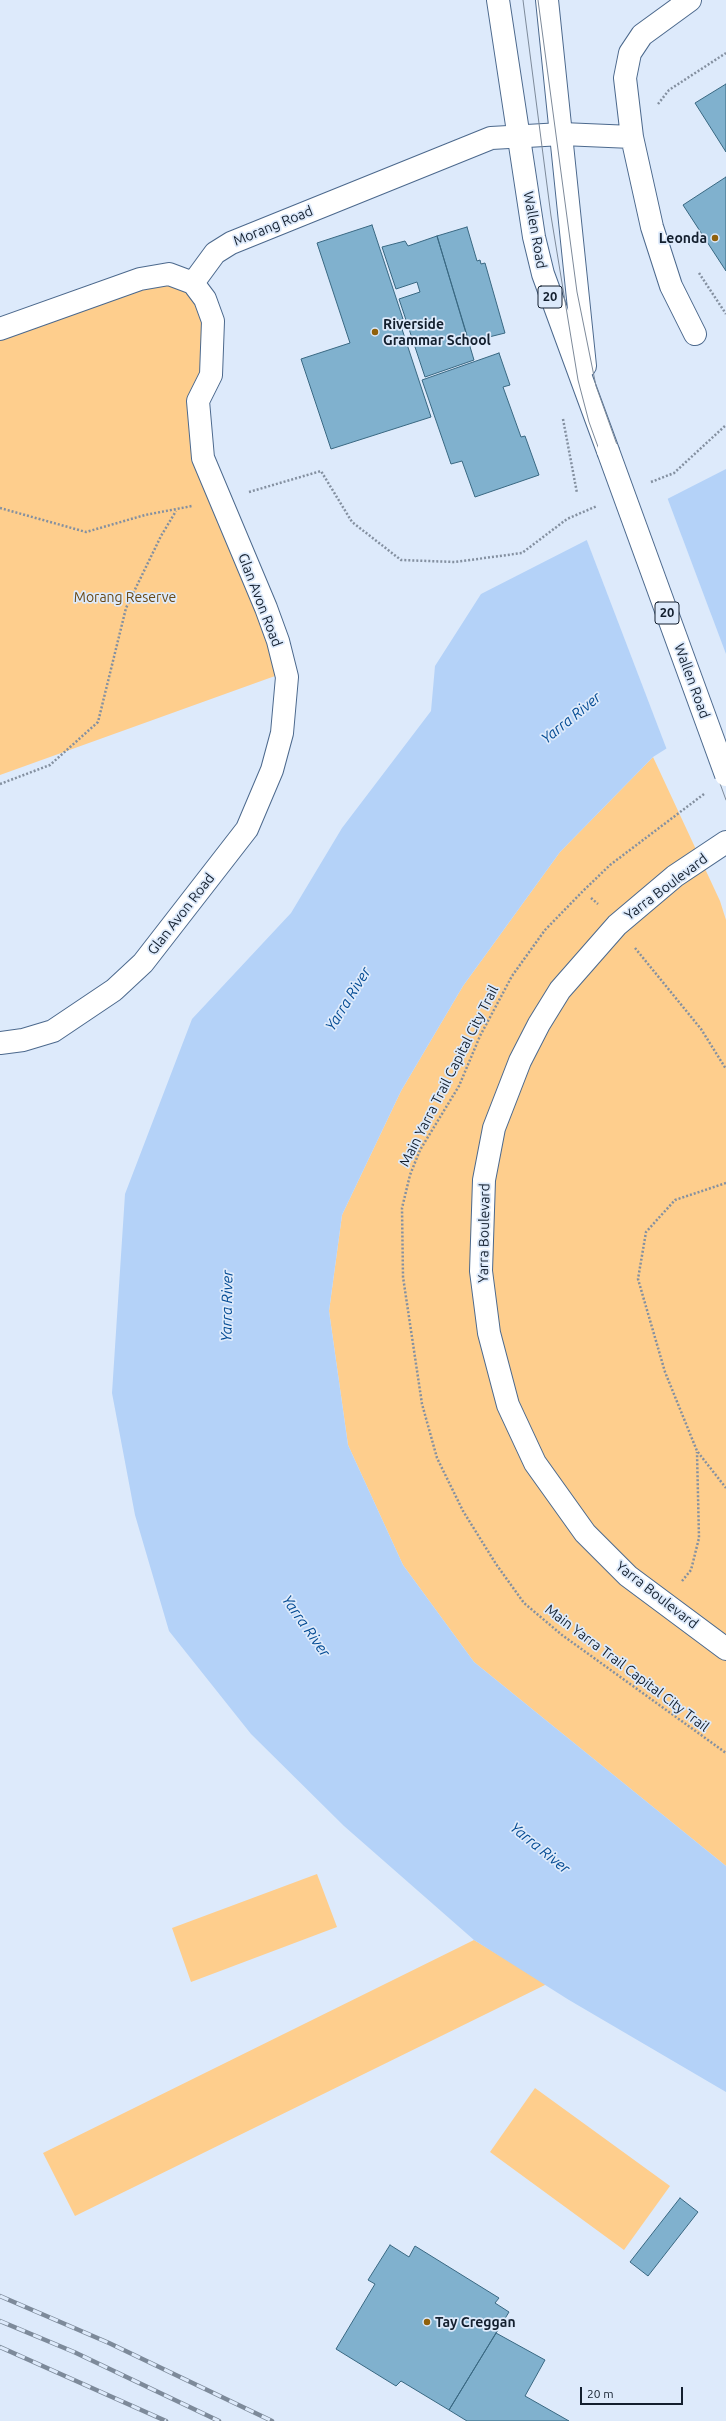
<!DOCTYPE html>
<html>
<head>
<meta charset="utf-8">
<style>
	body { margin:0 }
	#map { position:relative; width:726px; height:2421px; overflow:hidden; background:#ddeafb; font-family:Ubuntu,sans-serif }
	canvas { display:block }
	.scale { position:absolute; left:580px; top:2387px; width:103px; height:18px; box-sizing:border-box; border:2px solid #131f2e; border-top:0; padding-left:5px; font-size:12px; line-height:14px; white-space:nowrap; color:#131f2e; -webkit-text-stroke:3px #ddeafb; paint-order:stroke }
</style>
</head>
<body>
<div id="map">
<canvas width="726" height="2421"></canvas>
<div class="scale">20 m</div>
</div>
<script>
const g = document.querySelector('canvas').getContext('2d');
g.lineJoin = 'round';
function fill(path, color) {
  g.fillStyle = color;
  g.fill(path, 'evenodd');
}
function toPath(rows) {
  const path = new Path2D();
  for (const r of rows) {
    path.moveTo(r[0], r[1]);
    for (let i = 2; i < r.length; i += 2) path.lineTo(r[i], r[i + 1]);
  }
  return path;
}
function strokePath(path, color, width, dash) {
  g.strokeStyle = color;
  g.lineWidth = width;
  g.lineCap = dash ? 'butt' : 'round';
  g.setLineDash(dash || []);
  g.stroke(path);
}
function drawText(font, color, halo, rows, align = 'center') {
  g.font = font + ' Ubuntu,sans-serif';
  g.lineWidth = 3.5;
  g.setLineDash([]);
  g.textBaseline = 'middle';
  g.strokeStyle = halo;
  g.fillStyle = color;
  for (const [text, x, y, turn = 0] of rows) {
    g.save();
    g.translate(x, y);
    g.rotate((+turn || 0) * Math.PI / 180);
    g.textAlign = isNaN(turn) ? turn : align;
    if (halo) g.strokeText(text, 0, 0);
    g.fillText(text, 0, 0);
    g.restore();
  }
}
fill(toPath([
	[153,276,205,299,197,448,278,641,275,676,0,775,0,329],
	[653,757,720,901,726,920,726,1866,474,1662,403,1565,348,1445,329,1311,342,1215,401,1091,463,986,560,852],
	[317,1874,337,1927,191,1982,172,1928],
	[474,1940,547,1984,75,2216,43,2153],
	[535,2088,670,2186,624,2250,490,2152]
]), '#fece8d');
fill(toPath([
	[726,469,726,711,653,757,560,852,463,986,401,1091,342,1215,329,1311,348,1445,403,1565,474,1662,726,1866,726,2092,569,2000,474,1940,344,1826,251,1734,169,1631,135,1515,112,1393,125,1194,192,1019,291,913,342,828,431,711,435,666,481,594]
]), '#b4d2f8');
fill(toPath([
	[667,497,726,654,726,714,667,750,586,538]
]), '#ddeafb');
const building = toPath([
	[726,84,726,152,695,103,726,84],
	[726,177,726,271,683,205,726,177],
	[372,225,403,319,399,320,431,417,331,449,301,359,350,343,317,243,372,225],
	[467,227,477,261,480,260,481,264,485,263,505,333,469,342,437,236,467,227],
	[437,236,474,360,425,377,399,299,420,292,417,282,396,289,382,247,405,241,408,246,437,236],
	[499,353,510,385,503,387,521,437,525,436,539,475,475,497,462,461,451,464,422,380,499,353],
	[680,2198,698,2212,648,2276,630,2262,680,2198],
	[390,2245,409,2257,415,2246,499,2298,495,2303,509,2312,449,2410,401,2381,396,2386,336,2349,375,2284,368,2280,390,2245],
	[496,2333,545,2360,525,2396,569,2421,467,2421,449,2410,496,2333]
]);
fill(building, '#80b1ce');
strokePath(building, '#396882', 1);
const minor = toPath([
	[690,0,642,35,630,53,625,78,632,137,652,227,671,286,695,334],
	[193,283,215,253,231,243,491,138,562,134,632,137],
	[0,329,140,279,169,274,193,283,205,299,213,321,211,375,198,401,203,458,266,608,278,641,287,677,282,733,272,770,247,829,143,963,114,990,53,1031,23,1040,0,1043],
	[726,842,675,876,617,925,560,990,539,1024,520,1061,494,1128,484,1180,481,1271,489,1333,508,1405,535,1463,585,1533,628,1576,726,1649]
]);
const major = toPath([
	[498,0,534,237,543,274,608,451],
	[547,0,585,366]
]);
strokePath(minor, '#4c698d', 24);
strokePath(major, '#4c698d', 24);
strokePath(toPath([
	[658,104,669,90,726,53],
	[699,273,726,314],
	[563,419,577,493],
	[651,482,674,473,726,425],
	[249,492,321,471,352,522,401,560,455,562,522,553,567,519,597,506],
	[0,508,86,532,145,515,192,506],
	[0,784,50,765,98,722,126,608,161,536,176,511],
	[704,794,610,865,583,891,545,930,512,976,480,1036,459,1086,420,1150,410,1175,402,1208,403,1277,422,1404,437,1458,463,1511,496,1564,524,1603,562,1635,726,1753],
	[591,898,598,904],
	[635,948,701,1029,726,1069],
	[726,1183,675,1200,646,1232,638,1279,665,1372,697,1451,726,1488],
	[682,1581,691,1570,699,1538,697,1452]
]), '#8490a0', 2.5, [2, 2]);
strokePath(minor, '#fff', 22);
strokePath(major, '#fff', 22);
strokePath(toPath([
	[523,0,551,216,578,380,589,422,726,800],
	[538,0,577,292,596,386,726,750]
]), '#7d8a9a', 1);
const rail = toPath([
	[0,2296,109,2343,272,2421],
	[0,2321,74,2352,219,2421],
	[0,2347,166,2421]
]);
strokePath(rail, '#7d8a9a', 4.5);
strokePath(rail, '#ddeafb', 3, [9]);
const majorBridge = toPath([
	[608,451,726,775]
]);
strokePath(majorBridge, '#4c698d', 24, []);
strokePath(majorBridge, '#fff', 22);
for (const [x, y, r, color] of [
	[715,238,4,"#90610c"],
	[375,332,4,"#90610c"],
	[427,2322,4,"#90610c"]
]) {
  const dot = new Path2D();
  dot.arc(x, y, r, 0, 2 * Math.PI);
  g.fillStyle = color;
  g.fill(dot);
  strokePath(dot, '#ddeafb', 1.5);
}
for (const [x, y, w] of [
	[550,297,24],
	[667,613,24]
]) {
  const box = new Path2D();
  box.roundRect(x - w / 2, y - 11, w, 22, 3);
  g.fillStyle = '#ddeafb';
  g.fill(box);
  strokePath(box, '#131f2e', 1);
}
drawText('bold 13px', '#131f2e', null, [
	["20",550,297],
	["20",667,613]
]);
drawText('14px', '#131f2e', '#ddeafb', [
	["Morang Road",273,226,-22],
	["Wallen Road",535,230,80],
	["Glan Avon Road",260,600,69],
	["Wallen Road",692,681,70],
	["Yarra Boulevard",666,887,-37],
	["Glan Avon Road",181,914,-52],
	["Main Yarra Trail Capital City Trail",449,1076,-63],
	["Yarra Boulevard",484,1233,-89],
	["Yarra Boulevard",657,1595,38],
	["Main Yarra Trail Capital City Trail",627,1668,37]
]);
drawText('bold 14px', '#131f2e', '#ddeafb', [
	["Leonda",707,238,"right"],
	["Riverside",383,324],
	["Grammar School",383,340],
	["Tay Creggan",435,2322]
], 'left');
drawText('14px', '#6a4914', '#ddeafb', [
	["Morang Reserve",125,597]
]);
drawText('italic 15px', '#054c94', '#ddeafb', [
	["Yarra River",571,718,-39],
	["Yarra River",348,999,-58],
	["Yarra River",227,1306,-89],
	["Yarra River",306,1626,55],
	["Yarra River",540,1848,39]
]);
</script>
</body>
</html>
